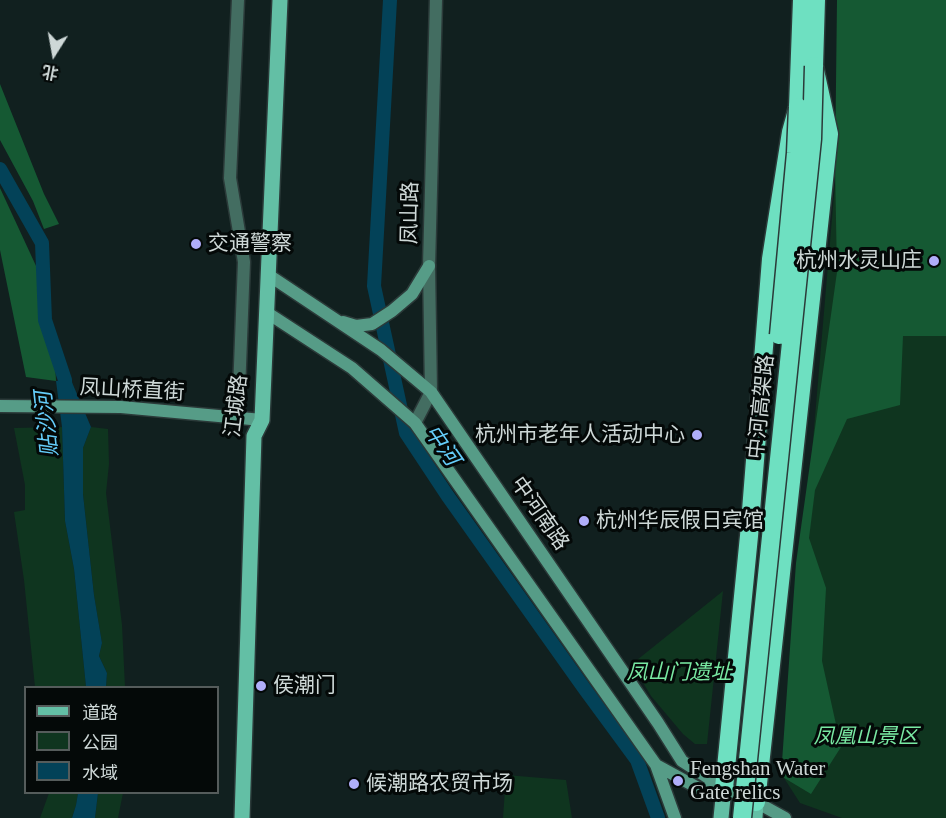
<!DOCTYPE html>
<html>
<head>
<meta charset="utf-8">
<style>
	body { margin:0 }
	#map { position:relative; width:946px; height:818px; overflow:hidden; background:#11201f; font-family:"Times New Roman","Noto Sans SC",serif }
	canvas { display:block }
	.legend { position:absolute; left:24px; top:686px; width:195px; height:108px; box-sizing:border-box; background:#040908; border:2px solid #555c5b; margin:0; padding:8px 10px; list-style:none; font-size:18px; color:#ced8d7 }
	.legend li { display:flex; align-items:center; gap:12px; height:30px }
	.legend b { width:30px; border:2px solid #555c5b }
	.north { position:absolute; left:24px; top:24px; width:60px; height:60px; -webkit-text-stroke:4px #040908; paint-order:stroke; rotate:191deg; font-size:16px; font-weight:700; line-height:24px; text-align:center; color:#ced8d7 }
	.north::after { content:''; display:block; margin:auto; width:21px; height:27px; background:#ced8d7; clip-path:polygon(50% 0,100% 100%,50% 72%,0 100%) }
</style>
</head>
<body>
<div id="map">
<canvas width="946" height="818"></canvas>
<ul class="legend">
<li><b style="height:8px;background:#63bfa5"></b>道路</li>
<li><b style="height:16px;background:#0f351f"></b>公园</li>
<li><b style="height:16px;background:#034258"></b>水域</li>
</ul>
<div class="north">北</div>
</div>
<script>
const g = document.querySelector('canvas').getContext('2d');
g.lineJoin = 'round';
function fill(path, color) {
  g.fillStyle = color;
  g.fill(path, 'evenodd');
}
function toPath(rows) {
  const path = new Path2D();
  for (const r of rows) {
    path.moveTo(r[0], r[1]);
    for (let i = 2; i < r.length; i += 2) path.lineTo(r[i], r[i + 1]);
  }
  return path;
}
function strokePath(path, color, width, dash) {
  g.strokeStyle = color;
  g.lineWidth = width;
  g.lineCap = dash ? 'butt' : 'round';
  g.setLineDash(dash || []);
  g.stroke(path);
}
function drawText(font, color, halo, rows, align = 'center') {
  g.font = font + ' "Times New Roman","Noto Sans SC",serif';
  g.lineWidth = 6;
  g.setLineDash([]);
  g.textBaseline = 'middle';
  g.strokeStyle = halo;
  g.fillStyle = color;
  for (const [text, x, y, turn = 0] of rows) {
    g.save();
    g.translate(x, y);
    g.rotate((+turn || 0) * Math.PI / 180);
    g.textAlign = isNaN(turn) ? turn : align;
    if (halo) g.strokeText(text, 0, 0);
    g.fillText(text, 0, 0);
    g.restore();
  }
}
fill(toPath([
	[946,0,946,818,842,818,800,803,784,778,845,67],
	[62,427,65,521,74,569,86,687,35,687,24,580,14,512,25,510,25,485,14,428],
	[91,427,108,429,109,464,106,493,122,625,125,687,106,687,107,673,99,656,102,643,94,595,83,494,83,448],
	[723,591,707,744,695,744,683,734,651,696,632,664],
	[506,775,566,780,572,818,503,818],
	[49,793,78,793,76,805,72,818,40,818],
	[98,793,123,793,118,818,95,818]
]), '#0f351f');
fill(toPath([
	[837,0,946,0,946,336,903,336,900,405,847,419,815,490,809,538,826,588,822,661,841,747,811,794,781,776,796,563,837,272,835,167],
	[0,84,44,194,59,224,44,229,33,201,0,140],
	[0,188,37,268,42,324,55,362,56,381,26,377,0,250]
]), '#155933');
fill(toPath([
	[71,380,91,427,83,448,83,494,94,595,102,643,99,656,107,673,106,687,86,687,74,569,65,521,62,427,56,381],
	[78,793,98,793,95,818,72,818,76,805]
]), '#034258');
strokePath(toPath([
	[390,0,374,286,406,433,447,495,584,688,637,760,658,818],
	[0,169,42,243,45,320,65,380,66,399]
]), '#034258', 14);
const street = toPath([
	[238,417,244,262,230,178,238,0],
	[415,423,431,392,429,266,436,0]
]);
const secondary = toPath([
	[267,274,381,350,431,392,658,723,682,761,724,788],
	[266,312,352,368,415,423,656,765,675,818],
	[343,322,356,326,372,324,392,311,412,294,429,266],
	[0,406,121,407,262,420],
	[656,765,700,789,724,788,756,802,785,818]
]);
const primary = toPath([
	[242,818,254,436,262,420,280,0],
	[721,818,724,788],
	[755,818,756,802]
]);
const highway = toPath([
	[724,788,749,536,771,259,791,132,798,107,802,0],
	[756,802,829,134,814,66,816,0]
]);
strokePath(street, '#2b3a39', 15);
strokePath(secondary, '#2b3a39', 15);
strokePath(primary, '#2b3a39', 18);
strokePath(highway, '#2b3a39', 21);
strokePath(street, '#436d61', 12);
strokePath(secondary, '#569c87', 12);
strokePath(primary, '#63bfa5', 15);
strokePath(highway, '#6ee0c1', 18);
const highwayBridge = toPath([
	[779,335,796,153,798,107],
	[742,818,812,139,814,66]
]);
strokePath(highwayBridge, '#2b3a39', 21, []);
strokePath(highwayBridge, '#6ee0c1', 18);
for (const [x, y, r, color] of [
	[196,244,6,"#b0aefa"],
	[934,261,6,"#b0aefa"],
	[697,435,6,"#b0aefa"],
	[584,521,6,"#b0aefa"],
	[261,686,6,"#b0aefa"],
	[678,781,6,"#b0aefa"],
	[354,784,6,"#b0aefa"]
]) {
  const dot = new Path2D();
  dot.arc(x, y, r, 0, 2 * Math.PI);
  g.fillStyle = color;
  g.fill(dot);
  strokePath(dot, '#040908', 2);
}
drawText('21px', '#ced8d7', '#040908', [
	["凤山路",411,213,-89],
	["凤山桥直街",132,391,3],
	["江城路",237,406,-83],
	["中河高架路",762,407,-84],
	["中河南路",539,514,55]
]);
drawText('21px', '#ced8d7', '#040908', [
	["交通警察",208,244],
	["杭州水灵山庄",922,261,"right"],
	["杭州市老年人活动中心",685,435,"right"],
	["杭州华辰假日宾馆",596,521],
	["侯潮门",273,686],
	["Fengshan Water",690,769],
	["Gate relics",690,793],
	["候潮路农贸市场",366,784]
], 'left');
drawText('italic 21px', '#79e9a3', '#040908', [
	["凤山门遗址",679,673],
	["凤凰山景区",866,737]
]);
drawText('italic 22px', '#65cdfa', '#040908', [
	["贴沙河",48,424,-96],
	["中河",441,446,55]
]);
</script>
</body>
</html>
